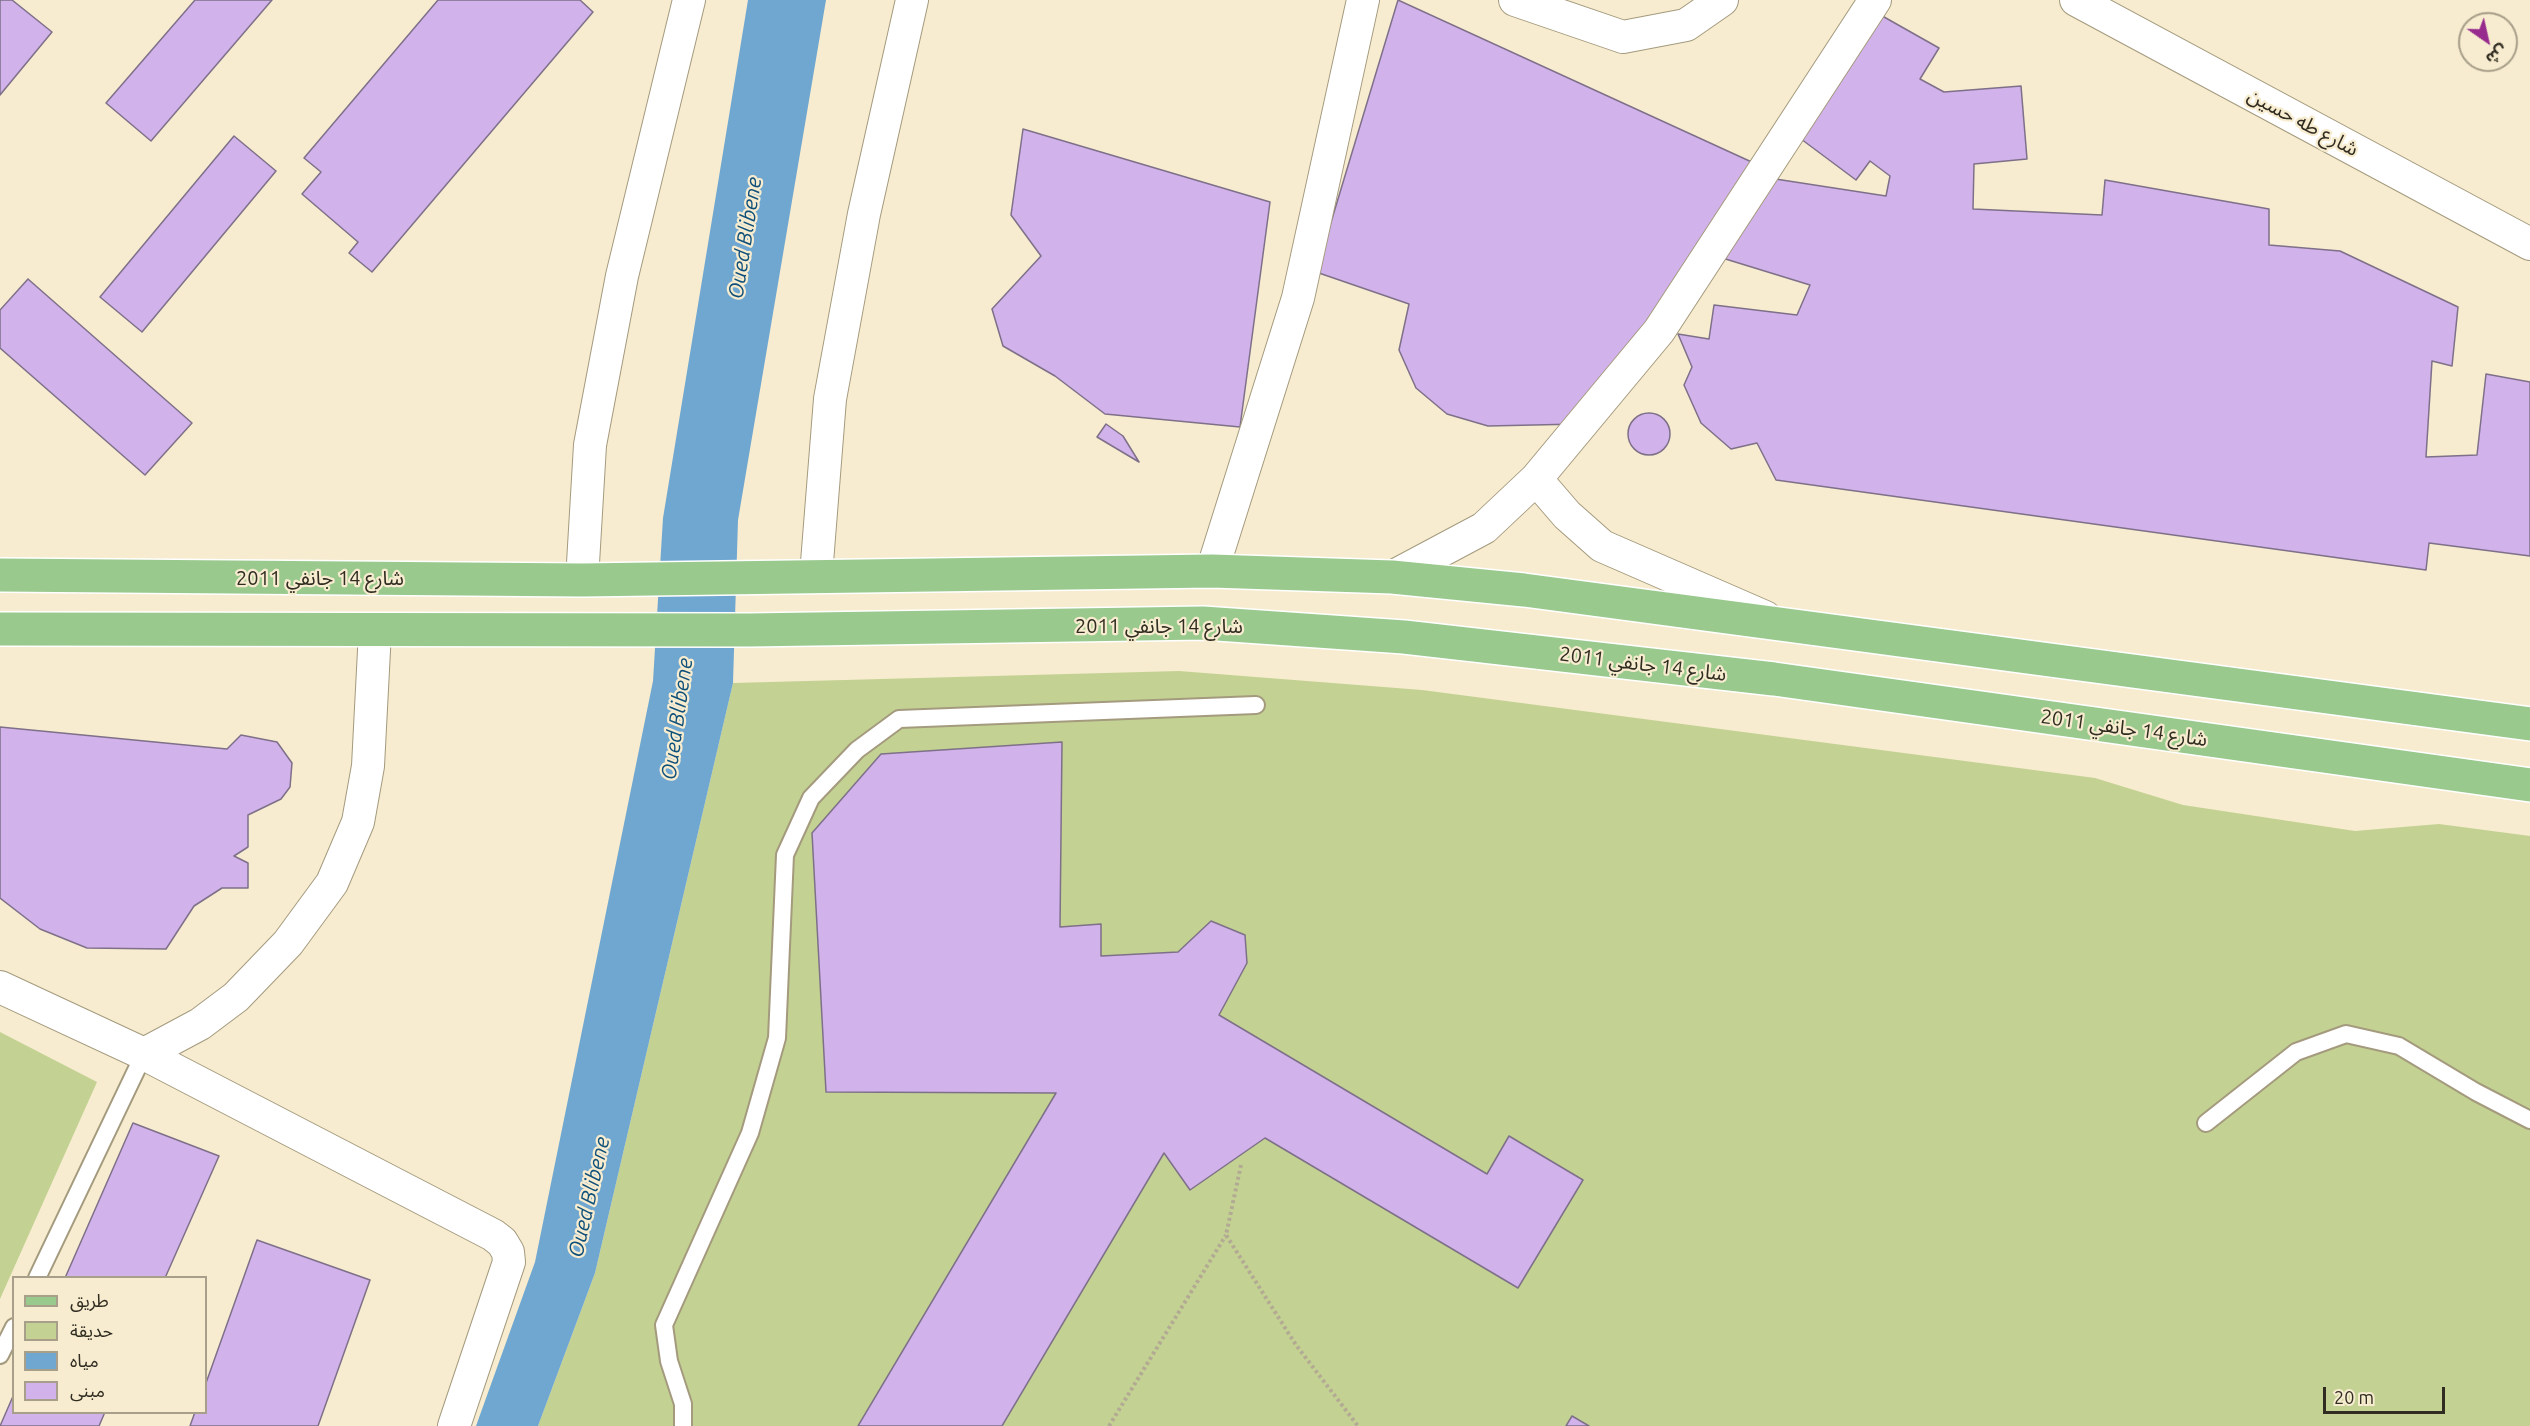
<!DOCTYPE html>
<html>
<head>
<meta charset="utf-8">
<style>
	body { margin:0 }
	#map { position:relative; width:2530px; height:1426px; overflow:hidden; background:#f7eccf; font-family:Ubuntu,"Noto Sans Arabic",sans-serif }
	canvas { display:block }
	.legend { position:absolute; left:12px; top:1276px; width:195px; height:138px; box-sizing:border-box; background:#f7eccf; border:2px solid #a79f89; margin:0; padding:8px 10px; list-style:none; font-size:18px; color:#302c21 }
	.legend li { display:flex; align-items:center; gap:12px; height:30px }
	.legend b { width:30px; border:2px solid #a79f89 }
	.north { position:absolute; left:2458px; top:12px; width:60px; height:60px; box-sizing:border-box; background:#f7eccf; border:2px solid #a79f89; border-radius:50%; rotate:146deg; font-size:16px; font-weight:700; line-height:24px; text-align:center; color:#302c21 }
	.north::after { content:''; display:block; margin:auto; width:21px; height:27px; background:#972c8e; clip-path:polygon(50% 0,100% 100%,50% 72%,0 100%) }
	.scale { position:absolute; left:2323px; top:1387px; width:122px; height:27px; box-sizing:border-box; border:3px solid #302c21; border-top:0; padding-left:8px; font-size:18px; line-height:21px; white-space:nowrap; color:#302c21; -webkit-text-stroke:4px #f7eccf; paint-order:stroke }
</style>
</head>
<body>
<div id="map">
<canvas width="2530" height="1426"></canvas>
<ul class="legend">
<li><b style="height:8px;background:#9ac98e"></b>طريق</li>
<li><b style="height:16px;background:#c3d293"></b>حديقة</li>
<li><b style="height:16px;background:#70a7d1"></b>مياه</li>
<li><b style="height:16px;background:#d1b2ea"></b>مبنى</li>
</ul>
<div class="north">ش</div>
<div class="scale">20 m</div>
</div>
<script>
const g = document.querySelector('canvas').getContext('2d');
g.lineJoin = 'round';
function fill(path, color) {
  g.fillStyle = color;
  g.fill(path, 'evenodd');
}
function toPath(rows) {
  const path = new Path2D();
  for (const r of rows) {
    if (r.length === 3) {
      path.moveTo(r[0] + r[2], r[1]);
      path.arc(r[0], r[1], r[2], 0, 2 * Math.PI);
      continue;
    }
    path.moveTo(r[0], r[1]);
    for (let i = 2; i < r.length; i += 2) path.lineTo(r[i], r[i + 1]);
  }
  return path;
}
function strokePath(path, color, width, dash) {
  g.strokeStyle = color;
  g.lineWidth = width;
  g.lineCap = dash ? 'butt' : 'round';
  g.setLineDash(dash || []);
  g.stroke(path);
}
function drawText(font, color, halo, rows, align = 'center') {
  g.font = font + ' Ubuntu,"Noto Sans Arabic",sans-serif';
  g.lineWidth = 4.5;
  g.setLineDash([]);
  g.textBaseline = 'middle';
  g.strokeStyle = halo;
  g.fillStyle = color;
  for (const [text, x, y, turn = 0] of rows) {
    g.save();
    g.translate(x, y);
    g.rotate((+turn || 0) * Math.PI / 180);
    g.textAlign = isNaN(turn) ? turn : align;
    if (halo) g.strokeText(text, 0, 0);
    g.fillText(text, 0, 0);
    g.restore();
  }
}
fill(toPath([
	[1179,671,1422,690,2095,778,2183,805,2355,831,2439,824,2530,836,2530,1426,538,1426,595,1273,733,683],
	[0,1032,97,1082,0,1299]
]), '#c3d293');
fill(toPath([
	[748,0,826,0,738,520,733,683,595,1273,538,1426,476,1426,535,1262,653,681,663,518]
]), '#70a7d1');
const building = toPath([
	[0,0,12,0,52,32,0,95,0,0],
	[195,0,272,0,151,141,106,103,195,0],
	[438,0,580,0,593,12,372,272,349,253,358,242,302,194,321,172,304,158,438,0],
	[1398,0,1756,164,1579,424,1488,426,1447,414,1416,388,1399,350,1409,304,1316,272,1398,0],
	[1877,13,1939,48,1920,79,1944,92,2021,86,2027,159,1974,164,1973,209,2102,215,2105,180,2269,209,2269,245,2340,251,2458,307,2452,366,2432,361,2426,457,2477,455,2486,374,2530,382,2530,556,2429,543,2426,570,1776,480,1757,443,1731,449,1701,423,1684,385,1692,367,1678,334,1709,339,1714,305,1797,315,1810,285,1719,257,1769,178,1886,196,1890,176,1870,161,1856,180,1797,136,1877,13],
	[1023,129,1270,202,1240,427,1105,414,1055,376,1003,346,992,309,1041,256,1011,215,1023,129],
	[234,136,276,171,142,332,100,297,234,136],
	[28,279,192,423,145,475,0,348,0,310,28,279],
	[1649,434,21],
	[1106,424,1123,436,1139,462,1097,437,1106,424],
	[0,727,227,749,241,735,277,742,292,763,290,787,281,799,248,815,248,847,234,856,248,863,248,888,222,888,194,906,166,949,87,948,40,929,0,898,0,727],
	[1062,742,1060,927,1101,924,1101,956,1178,952,1211,921,1245,935,1247,963,1219,1015,1487,1174,1509,1136,1583,1180,1518,1288,1265,1138,1190,1190,1164,1153,1002,1426,858,1426,1056,1093,826,1092,812,833,881,754,1062,742],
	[133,1123,219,1156,165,1278,65,1278,133,1123],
	[257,1240,370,1280,318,1426,190,1426,195,1412,206,1412,206,1383,257,1240],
	[14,1394,14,1412,105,1412,99,1426,0,1426,14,1394],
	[1572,1416,1589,1426,1566,1426,1572,1416]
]);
fill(building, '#d1b2ea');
strokePath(building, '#7e7089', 1.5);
const service = toPath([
	[2206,1123,2296,1052,2346,1034,2399,1046,2476,1092,2530,1120],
	[37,1278,144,1054],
	[0,1355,14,1327],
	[683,1426,683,1404,669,1361,664,1325,750,1133,777,1038,785,855,811,798,857,750,899,719,1256,705]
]);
const minor = toPath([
	[1515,0,1623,37,1686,25,1722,0],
	[2076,0,2530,244],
	[1536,479,1567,515,1602,546,1765,617],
	[1212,571,1298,298,1363,0],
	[816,575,830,399,864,214,912,0],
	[1392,577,1484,528,1536,479,1659,331,1875,0],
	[582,580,590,445,622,276,689,0],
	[0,987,144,1054,493,1235,502,1242,508,1252,509,1262,454,1426],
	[144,1054,200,1024,236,997,288,943,332,883,358,822,368,766,375,631]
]);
const primary = toPath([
	[0,575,582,580,1212,571,1392,577,1524,590,2530,724],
	[0,629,749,630,1203,623,1404,637,1774,679,2530,785]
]);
strokePath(service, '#a49a7e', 20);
strokePath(minor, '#a49a7e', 34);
strokePath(primary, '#fff', 36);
strokePath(toPath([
	[1241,1165,1226,1235,1296,1345,1358,1426],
	[1109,1426,1226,1235]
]), '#b3aa93', 4, [3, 3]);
strokePath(service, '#fff', 16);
strokePath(minor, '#fff', 32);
strokePath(primary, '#9ac98e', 33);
drawText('20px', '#302c21', '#f7eccf', [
	["شارع طه حسين",2303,122,28],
	["شارع 14 جانفي 2011",320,578],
	["شارع 14 جانفي 2011",1159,626],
	["شارع 14 جانفي 2011",1643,664,7],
	["شارع 14 جانفي 2011",2124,728,8]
]);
drawText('italic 21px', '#0f507a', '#f7eccf', [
	["Oued Blibene",745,238,-81],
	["Oued Blibene",677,719,-82],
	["Oued Blibene",589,1197,-77]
]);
</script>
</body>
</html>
